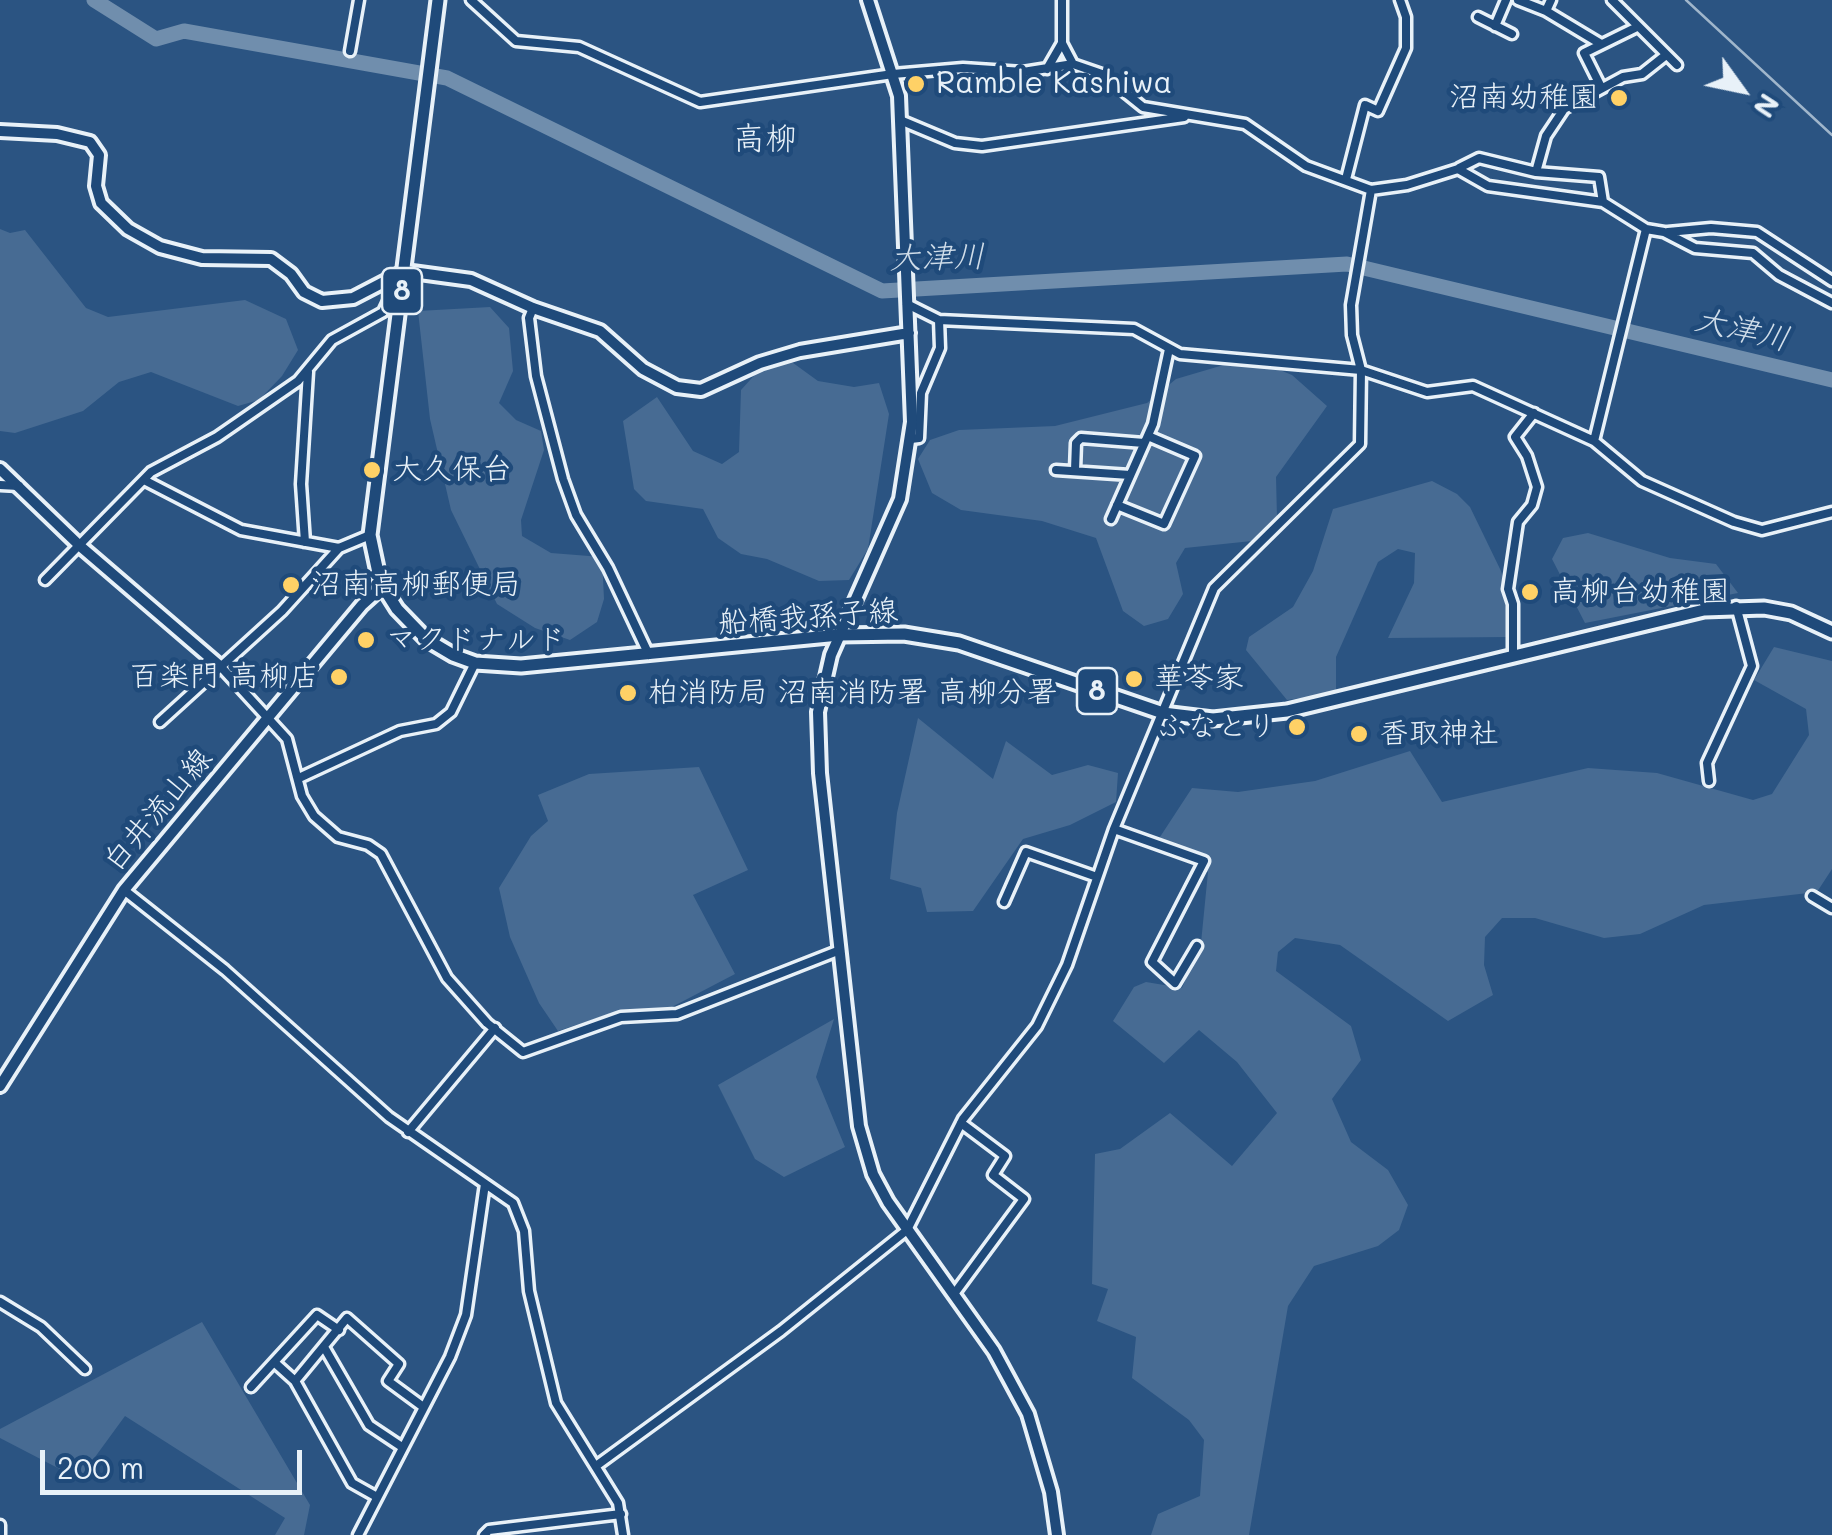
<!DOCTYPE html>
<html>
<head>
<meta charset="utf-8">
<style>
	body { margin:0 }
	#map { position:relative; width:1832px; height:1535px; overflow:hidden; background:#2b5482; font-family:Mali,sans-serif }
	canvas { display:block }
	.north { position:absolute; left:1692px; top:40px; width:100px; height:100px; -webkit-text-stroke:8px #1f4a7a; paint-order:stroke; rotate:123deg; font-size:28px; font-weight:700; line-height:40px; text-align:center; color:#e8f1f8 }
	.north::after { content:''; display:block; margin:auto; width:35px; height:45px; background:#e8f1f8; clip-path:polygon(50% 0,100% 100%,50% 72%,0 100%) }
	.scale { position:absolute; left:40px; top:1450px; width:262px; height:45px; box-sizing:border-box; border:5px solid #e8f1f8; border-top:0; padding-left:12px; font-size:30px; line-height:35px; white-space:nowrap; color:#e8f1f8; -webkit-text-stroke:8px #1f4a7a; paint-order:stroke }
</style>
</head>
<body>
<div id="map">
<canvas width="1832" height="1535"></canvas>
<div class="north">N</div>
<div class="scale">200 m</div>
</div>
<script>
const g = document.querySelector('canvas').getContext('2d');
g.lineJoin = 'round';
function fill(path, color) {
  g.fillStyle = color;
  g.fill(path, 'evenodd');
}
function toPath(rows) {
  const path = new Path2D();
  for (const r of rows) {
    path.moveTo(r[0], r[1]);
    for (let i = 2; i < r.length; i += 2) path.lineTo(r[i], r[i + 1]);
  }
  return path;
}
function strokePath(path, color, width, dash) {
  g.strokeStyle = color;
  g.lineWidth = width;
  g.lineCap = dash ? 'butt' : 'round';
  g.setLineDash(dash || []);
  g.stroke(path);
}
function drawText(font, color, halo, rows, align = 'center') {
  g.font = font + ' Mali,"Klee One",sans-serif';
  g.lineWidth = 9;
  g.setLineDash([]);
  g.textBaseline = 'middle';
  g.strokeStyle = halo;
  g.fillStyle = color;
  for (const [text, x, y, turn = 0] of rows) {
    g.save();
    g.translate(x, y);
    g.rotate((+turn || 0) * Math.PI / 180);
    g.textAlign = isNaN(turn) ? turn : align;
    if (halo) g.strokeText(text, 0, 0);
    g.fillText(text, 0, 0);
    g.restore();
  }
}
fill(toPath([
	[0,229,10,233,25,230,86,308,108,317,245,300,286,319,298,350,282,376,259,400,238,406,151,372,119,382,83,411,15,433,0,431],
	[490,307,509,328,513,371,499,403,516,420,541,431,544,450,521,520,522,536,551,553,602,557,604,599,597,622,570,640,535,628,497,604,451,510,430,419,418,311],
	[789,360,818,381,854,387,879,383,889,414,868,549,849,580,819,581,767,559,741,554,718,538,703,509,646,501,634,489,623,421,657,397,693,451,722,464,739,452,741,390,760,369],
	[1237,361,1265,364,1292,375,1327,406,1276,477,1277,518,1252,541,1185,548,1176,563,1183,594,1168,619,1144,626,1123,611,1096,538,1042,521,961,510,932,493,918,459,930,440,959,430,1055,426,1147,403,1176,379],
	[1432,481,1457,494,1470,507,1501,571,1511,605,1509,637,1388,638,1414,583,1415,553,1398,549,1378,562,1336,657,1336,693,1287,700,1246,650,1249,637,1293,607,1313,571,1333,509],
	[1588,533,1670,558,1716,564,1738,593,1585,623,1552,559,1563,538],
	[1774,647,1832,661,1832,869,1817,892,1704,905,1640,934,1604,938,1535,918,1502,918,1485,937,1484,965,1493,995,1448,1021,1340,945,1295,938,1278,952,1276,971,1351,1026,1361,1060,1332,1099,1351,1142,1388,1170,1408,1205,1399,1230,1378,1246,1314,1266,1288,1306,1249,1535,1151,1535,1158,1514,1200,1496,1204,1440,1189,1420,1132,1378,1136,1337,1097,1321,1108,1289,1092,1284,1095,1154,1120,1149,1170,1113,1232,1166,1277,1113,1237,1062,1199,1030,1164,1063,1113,1021,1134,987,1146,982,1182,988,1201,943,1208,872,1158,840,1192,788,1238,792,1315,781,1410,751,1442,802,1588,768,1657,773,1753,800,1772,794,1809,735,1806,709,1754,680],
	[918,718,993,779,1006,741,1052,775,1088,765,1118,773,1116,802,1070,825,1023,839,973,911,927,912,921,888,890,879,897,813],
	[699,767,748,870,693,895,735,974,670,1008,615,1012,558,1031,539,1003,510,937,499,888,531,836,548,821,538,795,589,774],
	[834,1019,816,1077,845,1147,784,1177,755,1159,718,1085],
	[202,1322,310,1505,304,1535,275,1535,285,1518,125,1416,79,1479,0,1438,0,1429]
]), '#476b93');
strokePath(toPath([
	[1686,0,1832,135]
]), '#a0b6cb', 2.5);
strokePath(toPath([
	[94,0,156,39,184,31,447,78,882,291,1347,264,1832,380]
]), '#708ead', 15);
const street = toPath([
	[471,0,516,41,579,47,700,102,893,74,963,68,1023,72,1073,64,1102,74,1143,107,1245,124,1306,166,1371,190,1351,305,1352,335,1361,370,1360,444,1214,588,1114,829,1067,965,1037,1026,963,1119,907,1230,781,1331,596,1466],
	[1062,0,1062,43,1073,64],
	[1518,0,1546,11],
	[1551,0,1546,11,1601,44],
	[1612,0,1677,65],
	[1478,17,1512,34],
	[1495,26,1506,0],
	[350,51,359,0],
	[1047,69,1062,43],
	[1601,87,1584,53,1637,27],
	[900,120,955,143,982,146,1184,117],
	[1459,168,1479,158,1536,172,1599,177,1603,202],
	[1536,172,1546,136,1564,109,1623,77,1642,74,1666,55],
	[1346,179,1365,105,1378,111,1406,48,1406,17,1400,0],
	[1371,190,1407,185,1458,169,1488,186,1603,202,1646,229,1664,232,1695,248,1753,253,1779,275,1832,303],
	[1668,232,1711,228,1757,232,1832,281],
	[907,304,939,320,1134,329,1180,354,1361,370,1427,392,1473,386,1594,441,1642,481,1734,522,1762,530,1832,512],
	[533,308,529,318,536,376,563,479,576,515,608,568,649,655],
	[911,439,919,438,921,393,940,348,939,320],
	[1594,441,1646,229],
	[1056,470,1130,475],
	[1075,470,1076,443,1081,438,1144,443],
	[144,480,241,530,339,548],
	[0,485,19,486],
	[1117,505,1164,524,1195,456,1148,436],
	[1111,519,1153,424,1169,349],
	[305,542,301,484,308,372],
	[45,580,151,472,217,437,298,381,332,340,383,312,390,297,388,277],
	[1513,656,1513,604,1508,589,1518,522,1532,505,1537,487,1527,456,1515,437,1534,413],
	[221,667,287,739,302,796,314,816,338,837,368,845,381,854,447,978,487,1023,523,1052,621,1017,677,1014,840,950],
	[160,722,282,611,339,548,370,535],
	[299,778,400,731,436,724,451,712,475,663],
	[1709,781,1707,763,1752,666,1736,606],
	[1114,829,1204,861,1152,962,1175,983,1197,946],
	[124,890,225,970,389,1117,513,1203,524,1231,529,1291,556,1403,618,1503,623,1535],
	[1812,896,1832,908],
	[1004,902,1026,852,1097,877],
	[408,1132,495,1028],
	[954,1294,1024,1199,993,1175,1005,1156,961,1123],
	[0,1302,41,1327,85,1369],
	[324,1347,369,1425,402,1447],
	[274,1362,295,1381,352,1483,377,1497],
	[295,1381,347,1318,399,1364,388,1381,422,1406],
	[251,1387,317,1315,339,1330],
	[0,1525,0,1534],
	[358,1535,450,1357,466,1315,485,1184],
	[484,1535,489,1530,621,1514]
]);
const secondary = toPath([
	[868,0,899,96,912,422,900,499,831,655,818,712,820,773,859,1126,873,1174,888,1202,994,1351,1028,1414,1051,1492,1057,1535],
	[0,131,57,134,90,142,99,155,96,186,101,203,128,229,160,247,202,258,271,259,291,274,304,292,322,301,353,298,405,271,471,280,533,308,600,331,643,369,677,387,701,390,760,363,800,351,909,333],
	[0,469,80,546,221,667],
	[0,1086,124,890,362,605,382,587]
]);
const primary = toPath([
	[438,0,370,535,380,582,397,609,426,639,453,655,475,663,521,666,839,635,904,634,959,643,1163,713,1213,719,1287,711,1704,610,1764,608,1791,613,1832,632]
]);
strokePath(street, '#e8f1f8', 15);
strokePath(secondary, '#e8f1f8', 18);
strokePath(primary, '#e8f1f8', 19);
strokePath(street, '#1f4a7a', 8);
strokePath(secondary, '#1f4a7a', 10);
strokePath(primary, '#1f4a7a', 11);
for (const [x, y, r, color] of [
	[916,84,10,"#ffd166"],
	[1619,98,10,"#ffd166"],
	[372,470,10,"#ffd166"],
	[291,585,10,"#ffd166"],
	[1530,592,10,"#ffd166"],
	[366,640,10,"#ffd166"],
	[339,677,10,"#ffd166"],
	[1134,679,10,"#ffd166"],
	[628,693,10,"#ffd166"],
	[1297,727,10,"#ffd166"],
	[1359,734,10,"#ffd166"]
]) {
  const dot = new Path2D();
  dot.arc(x, y, r, 0, 2 * Math.PI);
  g.fillStyle = color;
  g.fill(dot);
  strokePath(dot, '#1f4a7a', 4);
}
for (const [x, y, w] of [
	[402,291,40],
	[1097,691,40]
]) {
  const box = new Path2D();
  box.roundRect(x - w / 2, y - 23, w, 46, 8);
  g.fillStyle = '#1f4a7a';
  g.fill(box);
  strokePath(box, '#e8f1f8', 2.5);
}
drawText('bold 28px', '#e8f1f8', null, [
	["8",402,291],
	["8",1097,691]
]);
drawText('30px', '#e8f1f8', '#1f4a7a', [
	["Ramble Kashiwa",936,84],
	["沼南幼稚園",1599,98,"right"],
	["大久保台",392,470],
	["沼南高柳郵便局",311,585],
	["高柳台幼稚園",1550,592],
	["マクドナルド",386,640],
	["百楽門 高柳店",319,677,"right"],
	["華苓家",1154,679],
	["柏消防局 沼南消防署 高柳分署",648,693],
	["ふなとり",1277,727,"right"],
	["香取神社",1379,734]
], 'left');
drawText('30px', '#e8f1f8', '#1f4a7a', [
	["船橋我孫子線",808,617,-4],
	["白井流山線",158,810,-50]
]);
drawText('32px', '#e8f1f8', '#1f4a7a', [
	["高柳",765,139]
]);
drawText('italic 32px', '#d0dde9', '#1f4a7a', [
	["大津川",937,258,-1],
	["大津川",1742,330,13]
]);
</script>
</body>
</html>
